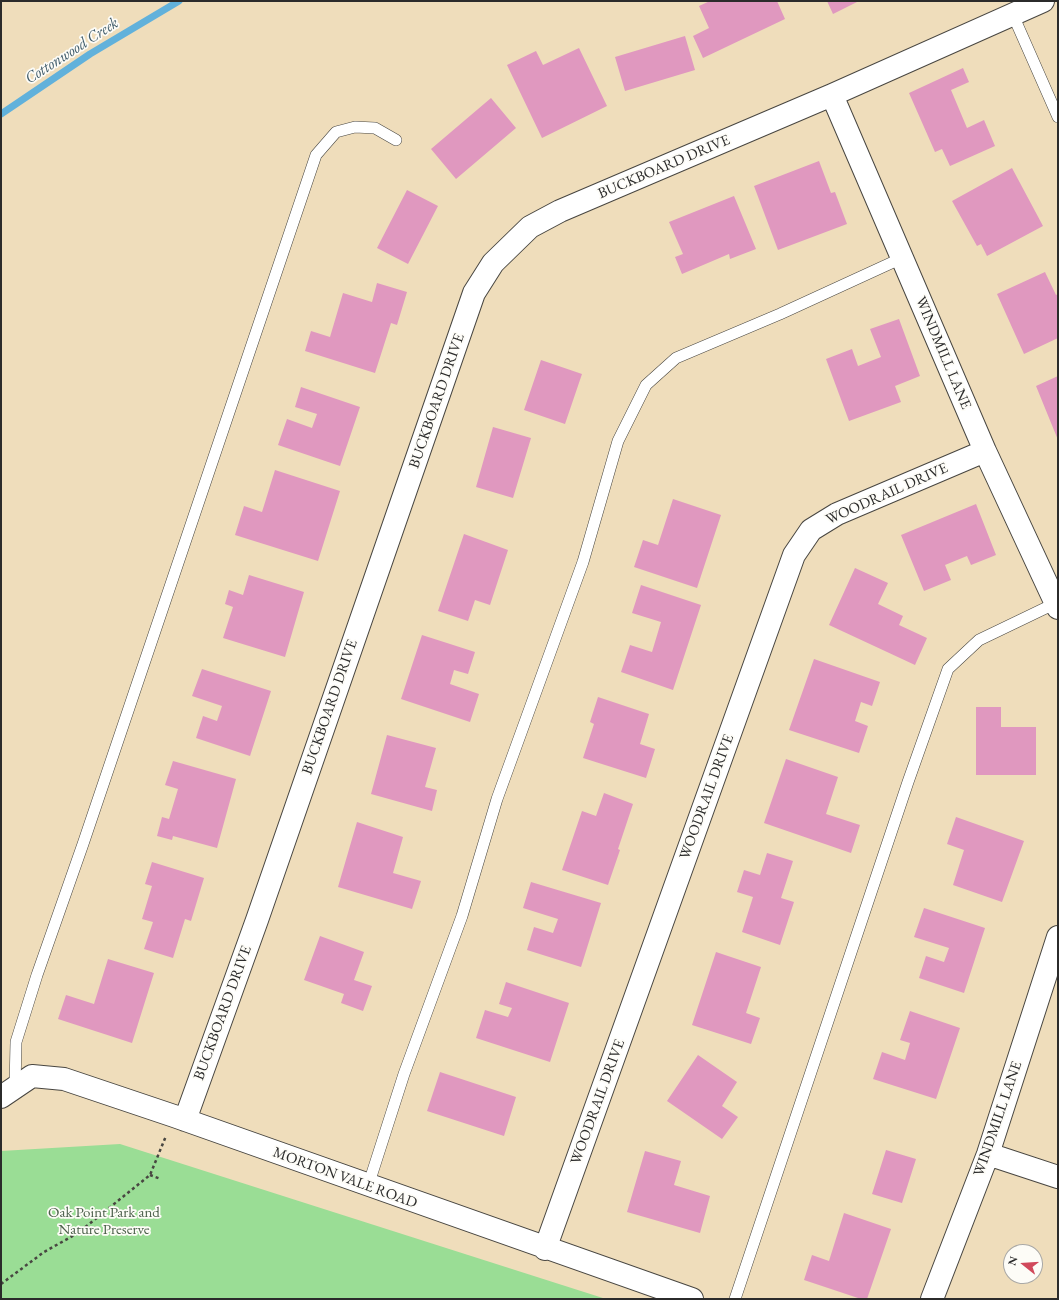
<!DOCTYPE html>
<html>
<head>
<meta charset="utf-8">
<style>
	body { margin:0 }
	#map { position:relative; width:1059px; height:1300px; overflow:hidden; background:#efddbb; font-family:"EB Garamond",serif }
	canvas { display:block }
	.frame { position:absolute; inset:0; border:2px solid #2b2b2b; pointer-events:none }
	.north { position:absolute; left:1003px; top:1244px; width:40px; height:40px; box-sizing:border-box; background:#fdfcf7; border:1px solid #a9a8a5; border-radius:50%; rotate:287deg; font-size:11px; font-weight:700; line-height:16px; text-align:center; color:#2b2b2b }
	.north::after { content:''; display:block; margin:auto; width:14px; height:18px; background:#d1495b; clip-path:polygon(50% 0,100% 100%,50% 72%,0 100%) }
</style>
</head>
<body>
<div id="map">
<canvas width="1059" height="1300"></canvas>
<div class="frame"></div>
<div class="north">N</div>
</div>
<script>
const g = document.querySelector('canvas').getContext('2d');
g.lineJoin = 'round';
function fill(path, color) {
  g.fillStyle = color;
  g.fill(path, 'evenodd');
}
function toPath(rows) {
  const path = new Path2D();
  for (const r of rows) {
    path.moveTo(r[0], r[1]);
    for (let i = 2; i < r.length; i += 2) path.lineTo(r[i], r[i + 1]);
  }
  return path;
}
function strokePath(path, color, width, dash) {
  g.strokeStyle = color;
  g.lineWidth = width;
  g.lineCap = dash ? 'butt' : 'round';
  g.setLineDash(dash || []);
  g.stroke(path);
}
function drawText(font, color, halo, rows, align = 'center') {
  g.font = font + ' "EB Garamond",serif';
  g.lineWidth = 3.5;
  g.setLineDash([]);
  g.textBaseline = 'middle';
  g.strokeStyle = halo;
  g.fillStyle = color;
  for (const [text, x, y, turn = 0] of rows) {
    g.save();
    g.translate(x, y);
    g.rotate((+turn || 0) * Math.PI / 180);
    g.textAlign = isNaN(turn) ? turn : align;
    if (halo) g.strokeText(text, 0, 0);
    g.fillText(text, 0, 0);
    g.restore();
  }
}
fill(toPath([
	[120,1144,606,1299,1,1299,1,1151]
]), '#9add95');
strokePath(toPath([
	[1,114,90,54,179,1]
]), '#61b1db', 7);
fill(toPath([
	[710,1,777,1,785,19,703,58,693,36,709,28,699,6],
	[827,1,859,1,833,14],
	[685,36,695,70,625,91,615,57],
	[579,48,607,106,542,138,507,65,536,51,543,65],
	[963,68,969,82,951,90,967,128,984,120,995,146,950,166,942,149,935,152,909,93],
	[491,98,516,128,456,179,431,149],
	[819,161,831,193,835,192,847,224,778,250,754,186],
	[1012,168,1043,226,987,256,981,244,977,246,952,201],
	[407,190,438,206,408,264,377,248],
	[734,196,756,249,730,259,729,254,682,274,675,257,683,254,669,222],
	[1045,272,1056,295,1058,294,1058,338,1024,354,997,294],
	[377,283,407,292,397,325,391,323,375,373,305,351,311,331,330,337,343,293,372,302],
	[899,319,920,376,895,386,901,402,849,421,826,359,852,349,858,366,881,357,870,329],
	[541,360,582,374,565,424,524,410],
	[1058,376,1058,440,1036,386],
	[301,387,360,407,340,466,278,445,287,419,312,428,317,414,295,407],
	[493,427,531,438,513,498,476,487],
	[275,470,340,491,318,561,235,535,244,506,262,512],
	[673,499,721,515,697,588,634,567,643,540,658,545],
	[976,504,996,555,971,565,967,556,945,565,951,580,924,591,901,535],
	[464,534,508,550,490,605,475,600,468,621,438,611],
	[855,568,888,583,878,604,903,616,899,625,927,638,915,665,829,625],
	[249,575,304,592,285,657,223,638,233,607,225,604,229,590,243,595],
	[641,585,701,605,673,690,621,672,630,645,652,652,661,622,632,613],
	[422,635,475,652,468,674,454,670,450,684,479,694,470,722,401,699],
	[814,659,880,682,872,706,861,702,855,721,868,726,859,753,789,730],
	[202,669,271,691,250,756,196,738,203,716,217,721,222,706,192,696],
	[598,697,649,714,640,744,655,749,646,778,583,758,594,724,590,722],
	[976,707,1001,707,1001,727,1036,727,1036,775,976,775],
	[387,735,436,748,425,787,437,790,432,811,371,794],
	[786,759,838,777,826,814,860,825,851,853,764,823],
	[173,761,236,779,217,848,173,836,172,840,157,836,162,817,169,819,178,789,165,785],
	[604,793,633,804,618,849,620,850,608,885,562,870,582,811,596,816],
	[956,817,1024,841,1002,902,953,885,964,850,947,844],
	[357,822,403,837,393,873,421,881,412,909,338,887],
	[767,853,793,861,781,898,794,902,780,945,742,932,753,897,737,892,744,870,760,875],
	[152,862,204,878,191,921,185,919,173,958,144,949,153,922,142,919,152,886,145,884],
	[531,882,601,903,581,967,527,950,534,927,553,933,558,919,523,908],
	[924,908,985,928,964,993,919,978,926,956,944,962,949,948,914,937],
	[320,936,364,952,354,980,372,986,363,1011,341,1003,344,994,304,980],
	[716,952,761,967,746,1013,760,1018,751,1044,692,1025],
	[108,959,154,973,132,1043,58,1019,66,995,94,1004],
	[506,982,569,1003,550,1062,476,1038,485,1010,508,1017,512,1008,499,1004],
	[910,1011,960,1028,936,1099,873,1079,882,1052,905,1060,910,1043,900,1040],
	[698,1055,737,1082,722,1106,738,1117,722,1139,667,1101],
	[440,1072,516,1097,504,1136,427,1111],
	[886,1150,916,1159,902,1203,872,1194],
	[645,1151,681,1161,674,1185,710,1196,700,1233,627,1212],
	[844,1213,891,1229,867,1299,861,1299,804,1280,812,1255,829,1261]
]), '#e098bf');
const service = toPath([
	[1013,15,1058,117],
	[15,1088,16,1042,37,975,83,844,316,155,336,132,355,127,375,128,396,140],
	[368,1186,404,1074,462,916,497,799,583,562,618,441,646,385,676,358,780,314,902,258],
	[735,1299,908,782,948,669,979,640,1056,603]
]);
const minor = toPath([
	[832,95,985,451,1058,608],
	[1,1097,32,1076,64,1079,174,1116,692,1299],
	[185,1120,257,920,474,293,493,263,530,227,560,211,832,95,1043,1],
	[988,1154,1058,1177],
	[545,1249,794,555,811,530,837,514,985,451],
	[932,1299,988,1154,1058,937]
]);
strokePath(service, '#484641', 12);
strokePath(minor, '#484641', 24);
strokePath(toPath([
	[150,1175,161,1179],
	[1,1284,44,1252,78,1233,150,1175,166,1136]
]), '#484641', 2.5, [3, 3]);
strokePath(service, '#fff', 11);
strokePath(minor, '#fff', 22);
drawText('15px', '#2b2b2b', '#fdfcf7', [
	["BUCKBOARD DRIVE",664,167,-23],
	["WINDMILL LANE",943,353,67],
	["BUCKBOARD DRIVE",437,401,-71],
	["WOODRAIL DRIVE",887,494,-24],
	["BUCKBOARD DRIVE",330,707,-71],
	["WOODRAIL DRIVE",707,797,-70],
	["BUCKBOARD DRIVE",223,1013,-70],
	["WOODRAIL DRIVE",598,1102,-70],
	["WINDMILL LANE",998,1119,-71],
	["MORTON VALE ROAD",345,1178,20]
]);
drawText('15px', '#4c604b', '#fdfcf7', [
	["Oak Point Park and",104,1213],
	["Nature Preserve",104,1230]
]);
drawText('italic 16px', '#3e5a69', '#fdfcf7', [
	["Cottonwood Creek",72,51,-33]
]);
</script>
</body>
</html>
